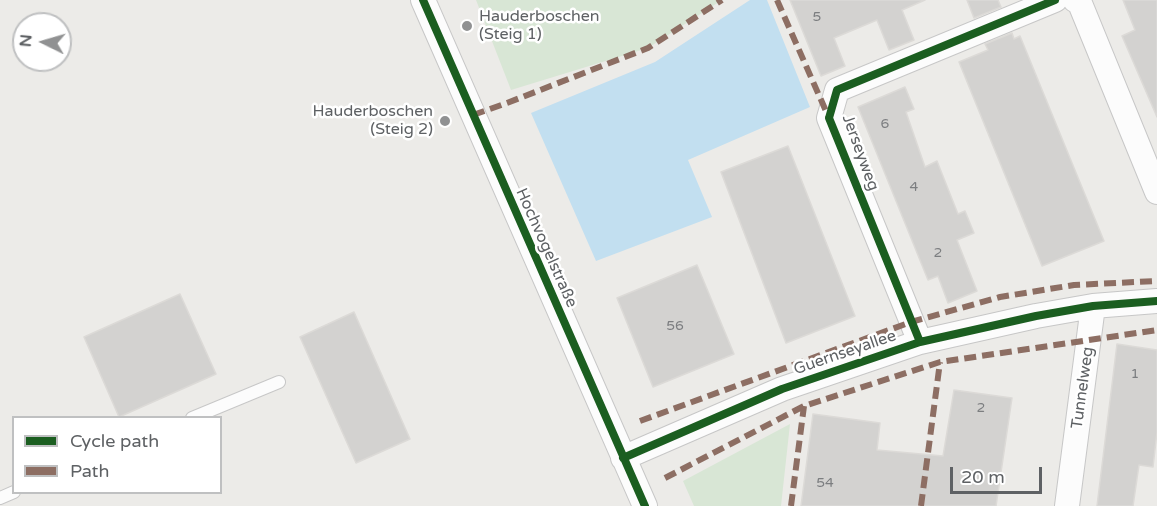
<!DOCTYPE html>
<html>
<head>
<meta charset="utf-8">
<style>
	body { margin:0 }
	#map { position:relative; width:1157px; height:506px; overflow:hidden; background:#ecebe8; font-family:"Varela Round",sans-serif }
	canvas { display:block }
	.legend { position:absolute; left:12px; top:416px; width:210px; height:78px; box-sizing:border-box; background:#fff; border:2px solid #bfc0c1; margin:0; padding:8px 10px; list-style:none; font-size:18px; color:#5e6164 }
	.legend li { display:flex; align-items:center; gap:12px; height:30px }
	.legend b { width:30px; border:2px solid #bfc0c1 }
	.north { position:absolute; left:12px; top:12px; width:60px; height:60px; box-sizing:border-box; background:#fff; border:2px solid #bfc0c1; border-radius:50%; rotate:275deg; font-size:16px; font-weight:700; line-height:24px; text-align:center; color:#5e6164 }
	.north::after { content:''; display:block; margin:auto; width:21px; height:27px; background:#909192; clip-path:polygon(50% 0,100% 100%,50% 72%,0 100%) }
	.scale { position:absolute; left:950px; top:467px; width:92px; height:27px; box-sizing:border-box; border:3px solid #5e6164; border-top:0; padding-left:8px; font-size:18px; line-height:21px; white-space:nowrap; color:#5e6164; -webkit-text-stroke:4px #fff; paint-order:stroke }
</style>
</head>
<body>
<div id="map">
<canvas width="1157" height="506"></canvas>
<ul class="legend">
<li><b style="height:8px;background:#1b5e20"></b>Cycle path</li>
<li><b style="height:8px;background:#8d6e63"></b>Path</li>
</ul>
<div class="north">N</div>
<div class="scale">20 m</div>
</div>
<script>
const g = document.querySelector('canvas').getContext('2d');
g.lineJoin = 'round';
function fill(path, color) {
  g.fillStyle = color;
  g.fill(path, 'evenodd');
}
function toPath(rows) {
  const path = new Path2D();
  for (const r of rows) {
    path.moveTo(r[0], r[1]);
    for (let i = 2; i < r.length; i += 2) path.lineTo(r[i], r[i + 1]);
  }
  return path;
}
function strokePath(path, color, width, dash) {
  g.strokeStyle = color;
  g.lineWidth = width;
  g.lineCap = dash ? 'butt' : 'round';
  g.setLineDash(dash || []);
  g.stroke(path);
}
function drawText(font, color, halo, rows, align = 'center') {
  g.font = font + ' "Varela Round",sans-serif';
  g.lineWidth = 5;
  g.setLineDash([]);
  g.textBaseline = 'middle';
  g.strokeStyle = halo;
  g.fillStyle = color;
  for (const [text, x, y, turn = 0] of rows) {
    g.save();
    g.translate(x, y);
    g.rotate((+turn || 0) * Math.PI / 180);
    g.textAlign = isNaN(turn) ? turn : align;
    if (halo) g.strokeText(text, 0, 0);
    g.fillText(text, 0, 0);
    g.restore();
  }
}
fill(toPath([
	[476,0,722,0,648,48,511,90],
	[790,424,781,506,694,506,683,481]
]), '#d8e6d5');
fill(toPath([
	[750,0,767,0,810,107,688,160,712,217,596,261,531,113,655,62]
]), '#c2dff0');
const building = toPath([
	[790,0,925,0,902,10,914,40,889,50,877,20,834,38,845,66,821,76,790,0],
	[967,0,998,0,1001,7,974,18,967,0],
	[1123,0,1157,0,1157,117,1122,36,1135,30,1123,0],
	[1012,33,1014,39,1020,36,1104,241,1042,266,959,62,988,50,985,44,1012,33],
	[905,87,914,109,906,112,925,167,937,161,958,214,965,211,974,233,957,240,977,291,948,303,938,276,928,280,858,107,905,87],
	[788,146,855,316,786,343,721,172,788,146],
	[697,265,734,354,653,387,617,298,697,265],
	[180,294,216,374,119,417,84,337,180,294],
	[354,312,410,439,356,463,300,337,354,312],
	[1117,344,1157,350,1157,432,1153,467,1139,465,1133,506,1097,506,1117,344],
	[954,390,1012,398,996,506,801,506,813,414,880,423,877,450,943,456,954,390]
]);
fill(building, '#d3d2d0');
strokePath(building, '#dcdad7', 1.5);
const lane = toPath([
	[192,418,279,382],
	[0,498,14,492]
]);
const street = toPath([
	[423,0,645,506],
	[1075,0,1079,1,1157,192],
	[920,342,829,118,837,90,1055,0],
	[623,458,782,389,920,342,1036,316,1093,306,1157,301],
	[1067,506,1093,306]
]);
strokePath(lane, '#c7c7c7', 14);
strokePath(street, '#c7c7c7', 26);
strokePath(lane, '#fcfcfc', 12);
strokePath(street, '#fcfcfc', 24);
strokePath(toPath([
	[777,0,829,118],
	[473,115,507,103,648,48,722,0],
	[640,421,911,322,1000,297,1074,285,1157,281],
	[665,478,804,406,940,362,1157,330],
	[791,506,804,406],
	[921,506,940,362]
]), '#8d6e63', 6, [12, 6]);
strokePath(toPath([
	[423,0,645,506],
	[920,342,829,118,837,90,1055,0],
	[623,458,782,389,920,342,1036,316,1093,306,1157,301]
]), '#1b5e20', 8);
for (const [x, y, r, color] of [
	[467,26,6,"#909192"],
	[445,121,6,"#909192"]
]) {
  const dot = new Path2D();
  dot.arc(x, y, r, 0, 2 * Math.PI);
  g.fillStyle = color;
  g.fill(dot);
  strokePath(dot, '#fff', 2);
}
drawText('14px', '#7c7e80', null, [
	["5",817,17],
	["6",885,124],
	["4",914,187],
	["2",938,253],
	["56",675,326],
	["1",1135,374],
	["2",981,408],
	["54",825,483]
]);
drawText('16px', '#5e6164', '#fff', [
	["Hauderboschen",479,17],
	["(Steig 1)",479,35],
	["Hauderboschen",433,112,"right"],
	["(Steig 2)",433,130,"right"]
], 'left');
drawText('16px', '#5e6164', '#fff', [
	["Jerseyweg",860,153,70],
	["Hochvogelstraße",546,248,66],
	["Guernseyallee",845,353,-19],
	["Tunnelweg",1083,388,-82]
]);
</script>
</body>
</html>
